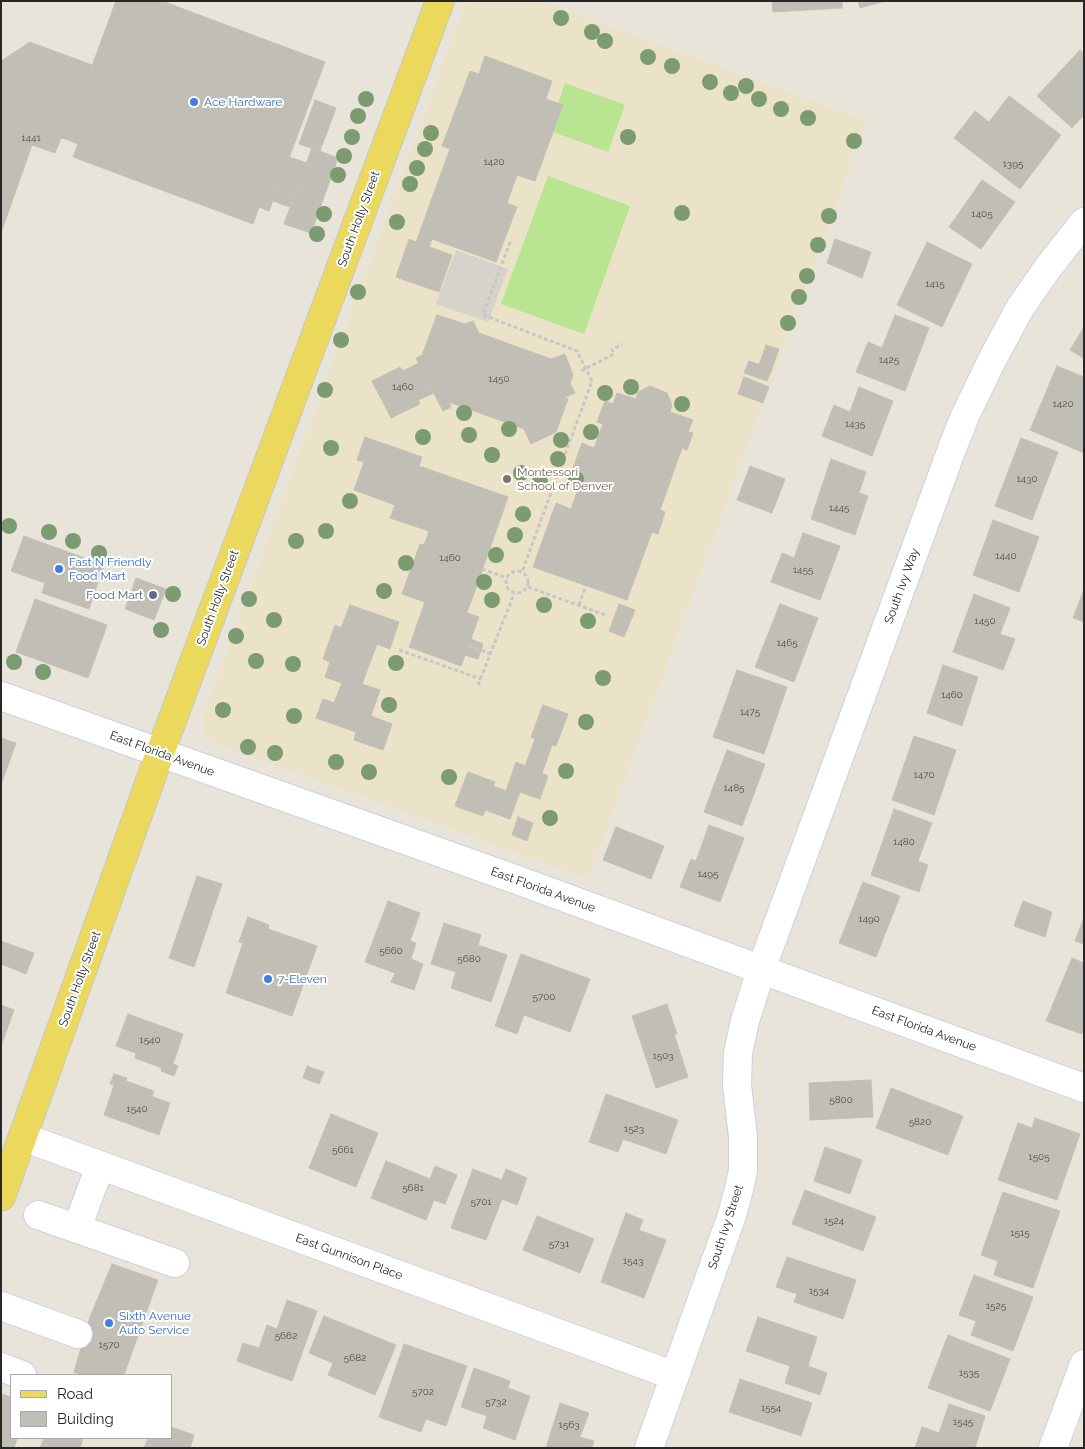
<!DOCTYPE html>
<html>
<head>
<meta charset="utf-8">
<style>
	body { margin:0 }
	#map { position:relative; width:1085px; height:1449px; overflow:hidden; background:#e9e4d9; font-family:Raleway,sans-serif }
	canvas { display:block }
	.frame { position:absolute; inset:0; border:2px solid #272727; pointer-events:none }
	.legend { position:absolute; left:10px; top:1374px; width:162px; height:65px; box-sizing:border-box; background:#fff; border:1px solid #a9a9a9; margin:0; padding:6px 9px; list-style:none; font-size:15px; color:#272727 }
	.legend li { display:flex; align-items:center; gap:10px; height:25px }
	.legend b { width:25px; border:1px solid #a9a9a9 }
</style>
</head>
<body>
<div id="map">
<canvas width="1085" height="1449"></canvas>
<div class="frame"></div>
<ul class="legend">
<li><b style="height:6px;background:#ead95d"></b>Road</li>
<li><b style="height:14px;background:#c1beb6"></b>Building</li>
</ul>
</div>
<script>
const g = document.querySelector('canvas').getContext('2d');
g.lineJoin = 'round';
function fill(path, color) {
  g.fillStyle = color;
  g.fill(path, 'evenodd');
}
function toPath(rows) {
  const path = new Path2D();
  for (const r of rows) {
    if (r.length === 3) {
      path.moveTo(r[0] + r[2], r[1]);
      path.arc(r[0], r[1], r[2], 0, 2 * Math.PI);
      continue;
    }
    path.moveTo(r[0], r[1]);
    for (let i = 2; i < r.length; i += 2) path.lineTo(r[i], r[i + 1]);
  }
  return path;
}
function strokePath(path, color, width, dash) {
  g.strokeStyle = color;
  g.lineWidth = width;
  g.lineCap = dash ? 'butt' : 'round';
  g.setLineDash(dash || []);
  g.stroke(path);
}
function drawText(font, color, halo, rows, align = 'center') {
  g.font = font + ' Raleway,sans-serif';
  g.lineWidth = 4;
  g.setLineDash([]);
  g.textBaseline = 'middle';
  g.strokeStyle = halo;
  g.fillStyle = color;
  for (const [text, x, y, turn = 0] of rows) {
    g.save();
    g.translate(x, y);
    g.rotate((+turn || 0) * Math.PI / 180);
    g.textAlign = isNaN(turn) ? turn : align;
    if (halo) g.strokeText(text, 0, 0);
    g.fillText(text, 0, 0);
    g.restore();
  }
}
fill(toPath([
	[466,1,540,1,867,121,588,879,213,742,204,735,202,730,203,716]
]), '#ebe3c8');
fill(toPath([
	[565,83,625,105,608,152,553,132,563,106,558,104],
	[548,176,630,206,584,334,501,304]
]), '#b9e593');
fill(toPath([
	[456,250,508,269,488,322,436,304]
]), '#d6d3cb');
const building = toPath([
	[116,1,162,1,325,62,269,211,259,207,253,224,73,157,78,144,65,139,116,1],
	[772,1,842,1,842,8,773,12,772,1],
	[858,1,885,1,860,8,858,1],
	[30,42,92,65,65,139,61,138,55,153,32,145,1,233,1,61,30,42],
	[1080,50,1084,53,1084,115,1072,128,1037,96,1080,50],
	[485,56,552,81,546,99,563,105,535,181,517,175,507,203,517,207,496,262,432,239,429,247,452,255,439,292,396,277,409,239,416,242,450,149,442,146,470,71,479,74,485,56],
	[1009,96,1061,135,1020,189,954,138,975,111,989,122,1009,96],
	[315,100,336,108,320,151,299,144,315,100],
	[312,148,338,158,311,233,284,224,312,148],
	[289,157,307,163,290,207,273,201,289,157],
	[982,180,1015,202,981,249,949,227,982,180],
	[835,239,871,252,862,278,827,263,835,239],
	[927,242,972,264,942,327,897,305,927,242],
	[437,315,465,324,473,321,479,333,551,359,565,354,573,375,570,383,575,393,565,397,568,399,556,432,531,444,524,429,449,402,451,407,443,411,416,358,422,355,437,315],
	[895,315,929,328,905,391,856,372,868,342,882,348,895,315],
	[1084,327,1084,358,1070,350,1084,327],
	[766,345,779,349,772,369,759,365,766,345],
	[749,361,772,369,767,381,744,373,749,361],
	[419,363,434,393,418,400,420,404,391,418,372,381,400,367,403,371,419,363],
	[1057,366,1084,377,1084,453,1030,430,1057,366],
	[744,377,769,387,763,403,738,394,744,377],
	[650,386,667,393,672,405,670,412,693,420,688,432,693,433,687,450,682,448,660,510,665,512,658,534,652,532,627,600,533,567,556,503,571,509,583,475,572,471,582,443,594,448,603,424,597,422,605,401,613,404,617,393,636,399,638,392,650,386],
	[859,387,893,401,872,456,822,436,834,405,850,412,859,387],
	[365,437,422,457,419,466,508,497,467,613,479,617,461,666,409,647,425,602,402,594,420,544,424,545,429,531,390,518,395,505,354,490,364,462,357,460,365,437],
	[1021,438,1058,452,1032,520,995,506,1021,438],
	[831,459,866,472,859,493,868,496,855,535,811,519,831,459],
	[750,466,785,479,772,513,737,500,750,466],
	[993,520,1039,537,1019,592,973,575,993,520],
	[803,533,840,546,820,600,771,582,782,553,794,558,803,533],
	[24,536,104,565,89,609,42,593,45,583,11,571,24,536],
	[136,578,166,589,154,620,125,609,136,578],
	[1083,592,1084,592,1084,622,1073,618,1083,592],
	[974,594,1010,608,1000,634,1015,639,1003,670,953,652,974,594],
	[35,599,107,625,88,678,16,652,35,599],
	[619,604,635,610,624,637,609,631,619,604],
	[780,604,818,618,794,682,755,667,780,604],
	[350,605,399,622,390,649,377,644,362,684,380,690,371,716,392,724,383,750,354,740,356,732,316,718,323,699,334,703,342,683,325,677,330,662,323,659,335,625,341,628,350,605],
	[471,639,483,644,478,659,465,655,471,639],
	[943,665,978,677,962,726,927,713,943,665],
	[737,670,787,687,764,754,713,737,737,670],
	[543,705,568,714,556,746,552,745,542,773,548,776,540,799,520,792,510,819,485,810,483,816,455,806,468,772,495,782,493,786,506,791,516,762,525,766,535,739,531,737,543,705],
	[914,736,956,750,934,815,892,800,914,736],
	[1,738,16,743,1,785,1,738],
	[727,750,765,764,742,826,704,812,727,750],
	[894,809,932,823,918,861,928,865,919,892,871,875,894,809],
	[518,817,533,823,527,841,512,835,518,817],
	[709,825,744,838,720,902,680,887,691,859,696,861,709,825],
	[616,827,664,846,651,879,603,860,616,827],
	[197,876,222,884,194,967,169,958,197,876],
	[863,882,900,896,876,957,839,943,863,882],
	[388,901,420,913,410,941,416,943,411,959,423,964,414,990,391,982,395,973,365,962,388,901],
	[1023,901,1052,912,1045,937,1014,926,1023,901],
	[248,917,269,925,268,929,317,946,292,1016,226,993,243,943,239,942,248,917],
	[1084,917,1084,944,1075,941,1084,917],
	[444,923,481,935,478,945,507,955,491,1002,451,988,456,972,431,964,444,923],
	[1,941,34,953,26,974,1,964,1,941],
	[521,954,590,979,570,1032,524,1015,517,1034,495,1026,521,954],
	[1072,958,1084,963,1084,1029,1082,1034,1046,1021,1072,958],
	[667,1004,677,1034,674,1034,688,1077,656,1088,632,1016,667,1004],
	[1,1005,14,1010,1,1046,1,1005],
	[128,1014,183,1034,173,1064,178,1066,174,1076,161,1071,164,1063,116,1046,128,1014],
	[136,1053,164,1063,162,1068,135,1058,136,1053],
	[307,1066,324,1072,319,1084,303,1078,307,1066],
	[114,1074,127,1078,124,1086,170,1103,159,1135,104,1115,114,1085,110,1084,114,1074],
	[871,1080,873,1117,810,1120,809,1083,871,1080],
	[126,1081,154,1091,152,1096,124,1086,126,1081],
	[891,1088,963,1116,948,1155,876,1128,891,1088],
	[606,1094,678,1120,666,1154,623,1139,618,1152,589,1142,606,1094],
	[331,1114,378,1133,356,1187,309,1168,331,1114],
	[1035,1118,1080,1134,1057,1200,998,1180,1018,1123,1032,1128,1035,1118],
	[825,1147,862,1160,850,1194,814,1181,825,1147],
	[386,1161,430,1179,435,1166,457,1175,445,1204,434,1200,426,1220,371,1198,386,1161],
	[473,1169,502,1180,506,1169,527,1178,517,1205,502,1199,486,1240,451,1228,473,1169],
	[805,1190,876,1217,863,1251,792,1224,805,1190],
	[1003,1192,1060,1211,1033,1288,994,1275,998,1261,981,1255,1003,1192],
	[626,1213,643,1220,639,1230,666,1240,644,1298,601,1282,626,1213],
	[537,1216,594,1239,580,1273,523,1250,537,1216],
	[787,1257,856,1280,843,1319,794,1302,797,1294,776,1287,787,1257],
	[112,1264,158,1280,124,1375,82,1375,74,1372,90,1317,112,1264],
	[974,1275,1033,1297,1013,1351,971,1335,976,1321,959,1315,974,1275],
	[287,1300,317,1311,292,1381,237,1361,243,1343,259,1348,267,1325,277,1329,287,1300],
	[324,1316,396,1345,375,1395,328,1375,333,1363,309,1353,324,1316],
	[758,1317,817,1337,808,1366,827,1373,820,1395,785,1383,790,1366,746,1351,758,1317],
	[948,1335,1010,1359,990,1411,928,1388,948,1335],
	[404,1344,467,1366,446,1426,426,1419,421,1432,379,1417,404,1344],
	[474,1368,510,1381,508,1388,530,1396,515,1440,483,1428,487,1416,461,1407,474,1368],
	[740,1379,812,1403,801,1436,729,1412,740,1379],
	[1,1394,11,1397,11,1438,17,1438,14,1448,1,1448,1,1394],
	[560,1403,589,1413,580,1437,594,1441,592,1448,546,1448,560,1403],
	[949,1404,985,1416,975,1448,915,1448,922,1427,939,1433,949,1404],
	[171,1427,194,1435,190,1448,144,1448,148,1438,171,1438,171,1427],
	[44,1438,83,1438,80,1448,40,1448,44,1438]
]);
fill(building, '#c1beb6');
strokePath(building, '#c4c0b3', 1);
const minor = toPath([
	[1,696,520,881,1084,1088],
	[23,1137,675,1376],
	[38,1215,175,1263],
	[77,1228,100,1166],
	[1,1306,78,1334],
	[1,1367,22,1375],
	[649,1448,732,1215,739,1189,743,1170,743,1137,737,1085,738,1053,745,1021,761,970,953,446,965,416,993,358,1020,308,1047,269,1084,222],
	[1053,1448,1084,1364]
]);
const major = toPath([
	[1,1197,160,753,440,1]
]);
strokePath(minor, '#cecfe0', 30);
strokePath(major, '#c7c7c7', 30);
strokePath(toPath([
	[510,242,483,315,577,351,592,381,522,572],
	[581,371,614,354,612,350,622,344],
	[482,569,507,578],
	[517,582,11],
	[528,587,608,616],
	[579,605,586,585],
	[469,646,491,654],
	[399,650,481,679],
	[478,685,514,594]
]), '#c7c7c7', 3, [4, 2.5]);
strokePath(minor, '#fff', 28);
strokePath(major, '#ead95d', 28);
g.fillStyle = '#7c9b71';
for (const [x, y] of [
	[561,18],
	[592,32],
	[605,41],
	[648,57],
	[672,66],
	[710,82],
	[746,86],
	[731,93],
	[366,99],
	[759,99],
	[781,109],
	[358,116],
	[808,118],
	[431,133],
	[352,137],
	[628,137],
	[854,141],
	[425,149],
	[344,156],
	[417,168],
	[338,175],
	[410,184],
	[682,213],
	[324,214],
	[829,216],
	[397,222],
	[317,234],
	[818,245],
	[807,276],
	[358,292],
	[799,297],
	[788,323],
	[341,340],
	[631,387],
	[325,390],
	[605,393],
	[682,404],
	[464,413],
	[509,429],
	[591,432],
	[469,435],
	[423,437],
	[561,440],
	[331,448],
	[492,455],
	[558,459],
	[521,473],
	[576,479],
	[540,482],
	[350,501],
	[523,514],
	[9,526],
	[326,531],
	[49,532],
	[515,535],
	[73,541],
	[296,541],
	[99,553],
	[496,555],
	[406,563],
	[484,582],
	[384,591],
	[173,594],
	[249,599],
	[492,600],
	[544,605],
	[274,620],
	[588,621],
	[161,630],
	[236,636],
	[256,661],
	[14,662],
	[396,663],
	[293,664],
	[43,672],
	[603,678],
	[389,705],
	[223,710],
	[294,716],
	[586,722],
	[248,747],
	[275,753],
	[336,762],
	[566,771],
	[369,772],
	[449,777],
	[550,818]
]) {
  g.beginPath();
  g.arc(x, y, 8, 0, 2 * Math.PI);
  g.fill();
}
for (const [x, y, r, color] of [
	[194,102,5,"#3f7fe0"],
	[507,479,5,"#8d6e63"],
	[59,569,5,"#3f7fe0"],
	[153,595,5,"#5c6f8a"],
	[268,979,5,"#3f7fe0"],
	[109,1323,5,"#3f7fe0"]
]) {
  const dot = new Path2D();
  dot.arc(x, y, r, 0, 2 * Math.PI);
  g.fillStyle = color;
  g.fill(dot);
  strokePath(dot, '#fff', 2);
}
drawText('10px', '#4e4d4b', null, [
	["1441",31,138],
	["1420",494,162],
	["1395",1013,164],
	["1405",982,214],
	["1415",935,284],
	["1425",889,360],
	["1450",499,379],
	["1460",403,387],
	["1420",1063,404],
	["1435",855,424],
	["1430",1027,479],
	["1445",839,508],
	["1440",1006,556],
	["1460",450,558],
	["1455",803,570],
	["1450",985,621],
	["1465",787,643],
	["1460",952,695],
	["1475",750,712],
	["1470",924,775],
	["1485",734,788],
	["1480",904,842],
	["1495",708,874],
	["1490",869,919],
	["5660",391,951],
	["5680",469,959],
	["5700",544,997],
	["1540",150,1040],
	["1503",663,1056],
	["5800",841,1100],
	["1540",137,1109],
	["5820",920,1122],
	["1523",634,1129],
	["5661",343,1150],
	["1505",1039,1157],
	["5681",413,1188],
	["5701",481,1202],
	["1524",834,1221],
	["1515",1020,1233],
	["5731",559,1244],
	["1543",633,1261],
	["1534",819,1291],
	["1525",996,1306],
	["5662",286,1336],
	["1570",109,1345],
	["5682",355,1358],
	["1535",969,1373],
	["5702",423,1392],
	["5732",496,1402],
	["1554",771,1408],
	["1545",963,1422],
	["1563",569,1425]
]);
drawText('12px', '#366cbe', '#fff', [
	["Ace Hardware",204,102],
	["Fast N Friendly",69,562],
	["Food Mart",69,576],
	["7-Eleven",278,979],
	["Sixth Avenue",119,1316],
	["Auto Service",119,1330]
], 'left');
drawText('12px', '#272727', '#fff', [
	["South Holly Street",359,219,-70],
	["South Ivy Way",902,586,-70],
	["South Holly Street",218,598,-70],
	["East Florida Avenue",162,754,20],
	["East Florida Avenue",543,890,20],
	["South Holly Street",80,979,-70],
	["East Florida Avenue",924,1029,20],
	["South Ivy Street",726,1227,-72],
	["East Gunnison Place",349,1257,20]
]);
drawText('12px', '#785e54', '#fff', [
	["Montessori",517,472],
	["School of Denver",517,486]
], 'left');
drawText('12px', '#4e5e75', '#fff', [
	["Food Mart",143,595]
], 'right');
</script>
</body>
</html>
